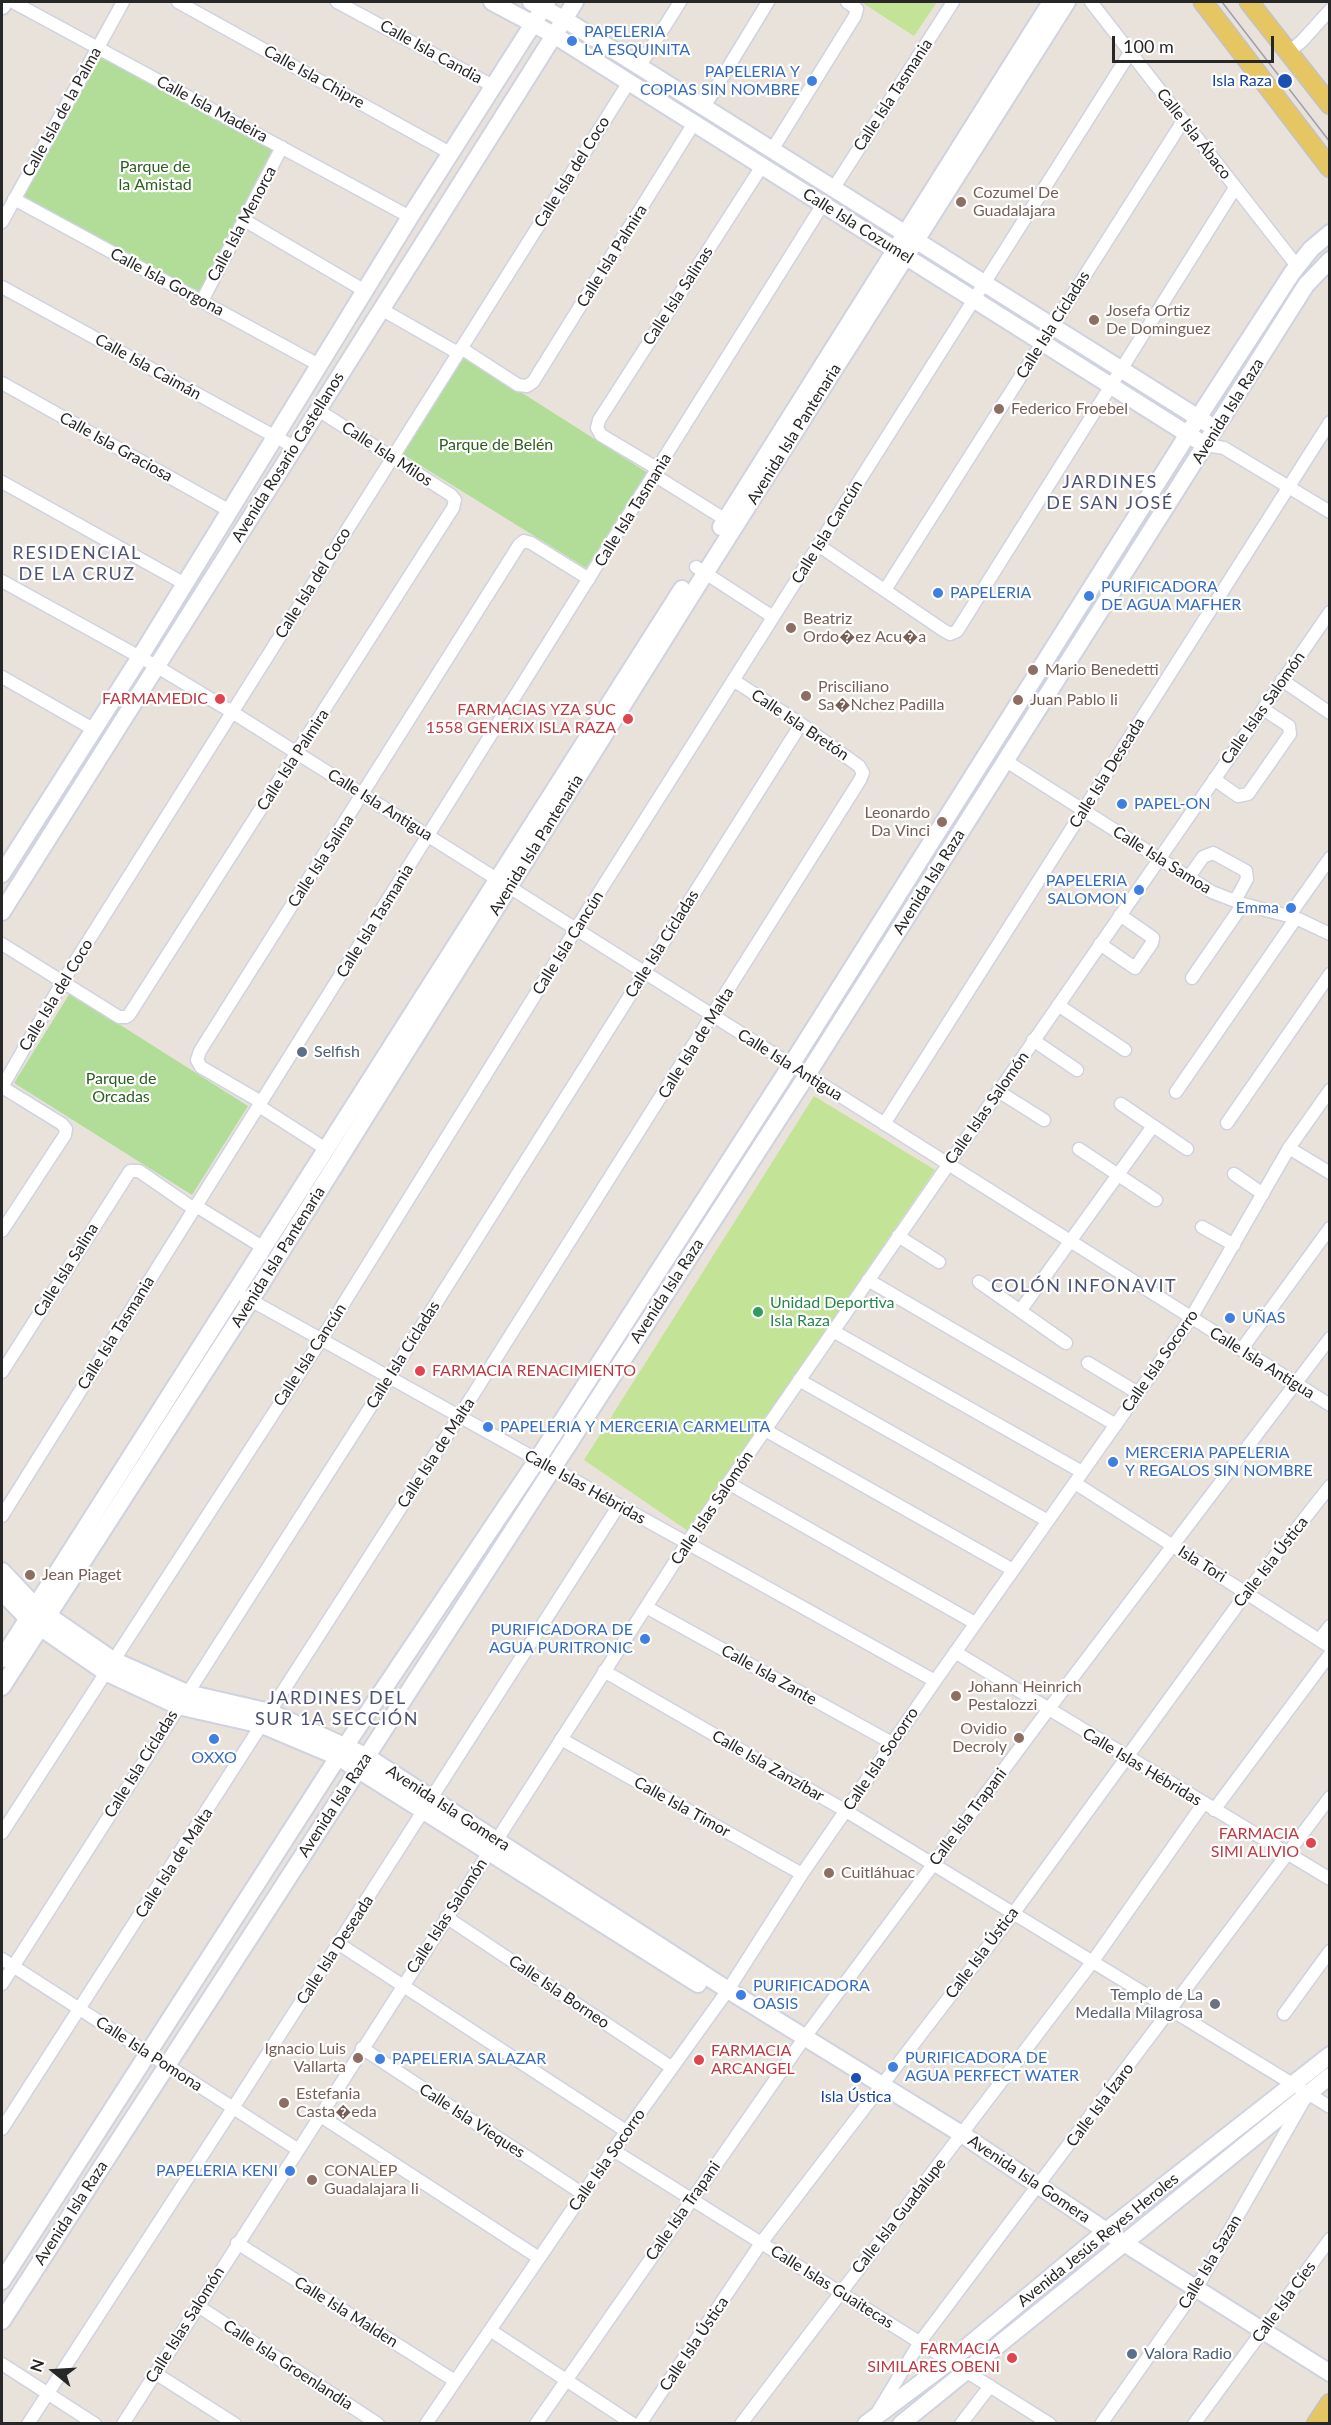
<!DOCTYPE html>
<html>
<head>
<meta charset="utf-8">
<style>
	body { margin:0 }
	#map { position:relative; width:1331px; height:2425px; overflow:hidden; background:#e9e2da; font-family:Lato,sans-serif }
	canvas { display:block }
	.frame { position:absolute; inset:0; border:3px solid #272727; pointer-events:none }
	.north { position:absolute; left:24px; top:2341px; width:60px; height:60px; -webkit-text-stroke:4px #fff; paint-order:stroke; rotate:288deg; font-size:16px; font-weight:700; line-height:24px; text-align:center; color:#272727 }
	.north::after { content:''; display:block; margin:auto; width:21px; height:27px; background:#272727; clip-path:polygon(50% 0,100% 100%,50% 72%,0 100%) }
	.scale { position:absolute; left:1112px; top:36px; width:162px; height:27px; box-sizing:border-box; border:3px solid #272727; border-top:0; padding-left:8px; font-size:18px; line-height:21px; white-space:nowrap; color:#272727; -webkit-text-stroke:4px #fff; paint-order:stroke }
</style>
</head>
<body>
<div id="map">
<canvas width="1331" height="2425"></canvas>
<div class="frame"></div>
<div class="north">N</div>
<div class="scale">100 m</div>
</div>
<script>
const g = document.querySelector('canvas').getContext('2d');
g.lineJoin = 'round';
function fill(path, color) {
  g.fillStyle = color;
  g.fill(path, 'evenodd');
}
function toPath(rows) {
  const path = new Path2D();
  for (const r of rows) {
    path.moveTo(r[0], r[1]);
    for (let i = 2; i < r.length; i += 2) path.lineTo(r[i], r[i + 1]);
  }
  return path;
}
function strokePath(path, color, width, dash) {
  g.strokeStyle = color;
  g.lineWidth = width;
  g.lineCap = dash ? 'butt' : 'round';
  g.setLineDash(dash || []);
  g.stroke(path);
}
function drawText(font, color, halo, rows, align = 'center') {
  g.font = font + ' Lato,sans-serif';
  g.lineWidth = 4.5;
  g.setLineDash([]);
  g.textBaseline = 'middle';
  g.strokeStyle = halo;
  g.fillStyle = color;
  for (const [text, x, y, turn = 0] of rows) {
    g.save();
    g.translate(x, y);
    g.rotate((+turn || 0) * Math.PI / 180);
    g.textAlign = isNaN(turn) ? turn : align;
    if (halo) g.strokeText(text, 0, 0);
    g.fillText(text, 0, 0);
    g.restore();
  }
}
fill(toPath([
	[99,52,277,148,200,295,19,198],
	[464,356,648,473,586,568,402,454],
	[70,993,248,1106,192,1195,14,1083]
]), '#b1dd99');
fill(toPath([
	[861,2,937,2,914,36],
	[814,1096,935,1170,688,1531,584,1460]
]), '#c3e396');
const street = toPath([
	[13,2,410,217],
	[178,2,450,153],
	[337,2,493,86],
	[1091,2,1297,266],
	[1289,52,1302,41,1330,10],
	[639,67,680,2],
	[704,107,768,2],
	[772,150,855,16,857,9,847,2],
	[833,189,953,2],
	[14,199,319,365],
	[244,220,365,291],
	[2,222,123,2],
	[2,287,294,447],
	[202,301,282,147],
	[381,309,458,353],
	[461,348,518,385,527,386,533,382,694,123],
	[2,383,230,511],
	[1206,445,1224,448,1330,512],
	[658,469,601,435,597,428,599,420,762,166],
	[654,475,726,520],
	[2,482,185,584],
	[818,545,943,630,950,634,957,631,1235,188],
	[696,567,773,617],
	[2,581,156,666,232,712,1330,1405],
	[885,590,1183,121],
	[2,677,93,729],
	[1282,680,1330,713],
	[1006,761,1212,892,1243,904,1296,918,1330,934],
	[1214,779,1238,796,1248,794,1290,734,1289,726,1263,709],
	[1189,877,1203,857,1213,853,1246,871,1247,879,1235,901],
	[1289,916,1330,858],
	[2,944,119,1017,126,1017,129,1015,453,508,455,500,451,495,318,410],
	[1100,944,1135,968,1137,965,1152,943,1153,938,1120,915],
	[1192,978,1243,904],
	[1058,1005,1125,1050],
	[1033,1040,1077,1070],
	[2,1087,63,981,629,82],
	[2,1087,62,1124,66,1129,65,1135,2,1231],
	[998,1091,1044,1120],
	[1176,1092,1296,918],
	[261,1102,201,1067,197,1060,200,1051,519,545,524,541,531,543,589,579],
	[1121,1104,1187,1149],
	[259,1106,326,1149],
	[1227,1123,1330,974],
	[884,1124,1330,422],
	[1289,1148,1330,1173],
	[1079,1149,1156,1200],
	[1234,1174,1263,1194],
	[196,1206,264,1248],
	[1202,1227,1234,1245],
	[898,1236,939,1262],
	[868,1280,1116,1425],
	[979,1282,1066,1343],
	[245,1297,935,1681],
	[1020,1311,1153,1126],
	[833,1331,1082,1472],
	[1241,1350,1330,1228],
	[1088,1363,1138,1393],
	[2,1372,130,1171,139,1171,194,1209],
	[799,1380,1048,1521],
	[765,1430,1013,1570],
	[728,1483,975,1623],
	[1075,1483,1330,1647],
	[2,1516,823,204],
	[646,1607,892,1743],
	[1319,1640,1330,1626],
	[955,1652,1330,1879],
	[604,1671,846,1811,1330,2107],
	[561,1739,802,1874],
	[1214,1810,1330,1654],
	[2,1833,321,1340,576,929,1131,51],
	[446,1917,671,2067],
	[339,1944,626,2131],
	[2,1959,297,2149],
	[2,1984,389,1378,801,724],
	[1284,2014,1330,1951],
	[362,2048,583,2194],
	[319,2115,539,2258],
	[2,2129,459,1417,860,780,863,773,859,766,801,724,733,680],
	[613,2150,1050,2424],
	[237,2243,455,2381],
	[198,2306,378,2424],
	[490,2330,633,2424],
	[2,2364,95,2424],
	[155,2373,235,2424],
	[877,2413,920,2342,1330,1797],
	[28,2424,233,2108,619,1505],
	[123,2424,687,1543,1330,612],
	[426,2424,613,2150,728,1990,802,1874,935,1681,1191,1318,1289,1148,1330,1090],
	[536,2424,805,2037,1048,1710,1330,1338],
	[640,2424,761,2243,1013,1914,1247,1592,1330,1486],
	[741,2424,1093,1961,1203,1804],
	[961,2424,990,2386],
	[1101,2424,1196,2289,1304,2100],
	[1194,2424,1330,2239]
]);
const secondary = toPath([
	[492,2,554,35,1197,440],
	[531,2,564,19,1208,424],
	[2,6,4,2],
	[721,527,1051,2],
	[2,874,140,657,410,217,547,2],
	[2,912,575,2],
	[2,1571,36,1607,113,1660,187,1693,270,1712,366,1756,728,1990,963,2135,1124,2243,1330,2373],
	[2,1592,28,1619,105,1672,178,1706,262,1725,338,1757,698,1984],
	[2,1659,682,589],
	[2,1687,251,1300,706,572,1067,2],
	[2,2281,338,1757,537,1460,791,1065,1198,418,1292,273,1311,249,1330,233],
	[2,2321,807,1075,1306,285,1330,260],
	[866,2424,950,2361,1106,2231,1330,2055],
	[901,2424,1330,2076]
]);
const primary = toPath([
	[1203,2,1330,168],
	[1249,2,1330,105],
	[1316,2424,1330,2403]
]);
strokePath(street, '#cfd2e0', 15);
strokePath(secondary, '#cfd2e0', 20);
strokePath(primary, '#c3c3c3', 21);
strokePath(street, '#fff', 12);
strokePath(secondary, '#fff', 16);
strokePath(primary, '#e6c662', 18);
strokePath(toPath([
	[1222,2,1330,142]
]), '#9da0b1', 1.5);
for (const [x, y, r, color] of [
	[572,41,6,"#3f7fe0"],
	[812,81,6,"#3f7fe0"],
	[1285,81,8,"#1a4fb4"],
	[961,202,6,"#8d6e63"],
	[1094,320,6,"#8d6e63"],
	[999,409,6,"#8d6e63"],
	[938,593,6,"#3f7fe0"],
	[1089,596,6,"#3f7fe0"],
	[791,628,6,"#8d6e63"],
	[1033,670,6,"#8d6e63"],
	[806,696,6,"#8d6e63"],
	[220,699,6,"#e0444e"],
	[1018,700,6,"#8d6e63"],
	[628,719,6,"#e0444e"],
	[1122,804,6,"#3f7fe0"],
	[942,822,6,"#8d6e63"],
	[1139,890,6,"#3f7fe0"],
	[1291,908,6,"#3f7fe0"],
	[302,1052,6,"#5c6f8a"],
	[758,1312,6,"#2e9e5b"],
	[1230,1318,6,"#3f7fe0"],
	[420,1371,6,"#e0444e"],
	[488,1427,6,"#3f7fe0"],
	[1113,1462,6,"#3f7fe0"],
	[30,1575,6,"#8d6e63"],
	[645,1639,6,"#3f7fe0"],
	[956,1696,6,"#8d6e63"],
	[1019,1738,6,"#8d6e63"],
	[214,1739,6,"#3f7fe0"],
	[1311,1843,6,"#e0444e"],
	[829,1873,6,"#8d6e63"],
	[741,1995,6,"#3f7fe0"],
	[1215,2004,6,"#6b7280"],
	[358,2058,6,"#8d6e63"],
	[380,2059,6,"#3f7fe0"],
	[699,2060,6,"#e0444e"],
	[893,2067,6,"#3f7fe0"],
	[856,2078,6,"#1a4fb4"],
	[284,2103,6,"#8d6e63"],
	[290,2171,6,"#3f7fe0"],
	[312,2180,6,"#8d6e63"],
	[1132,2354,6,"#5c6f8a"],
	[1012,2358,6,"#e0444e"]
]) {
  const dot = new Path2D();
  dot.arc(x, y, r, 0, 2 * Math.PI);
  g.fillStyle = color;
  g.fill(dot);
  strokePath(dot, '#fff', 2);
}
drawText('16px', '#366cbe', '#fff', [
	["PAPELERIA",584,32],
	["LA ESQUINITA",584,50],
	["PAPELERIA Y",800,72,"right"],
	["COPIAS SIN NOMBRE",800,90,"right"],
	["PURIFICADORA",1101,587],
	["DE AGUA MAFHER",1101,605],
	["PAPELERIA",950,593],
	["PAPEL-ON",1134,804],
	["PAPELERIA",1127,881,"right"],
	["SALOMON",1127,899,"right"],
	["Emma",1279,908,"right"],
	["UÑAS",1242,1318],
	["PAPELERIA Y MERCERIA CARMELITA",500,1427],
	["MERCERIA PAPELERIA",1125,1453],
	["Y REGALOS SIN NOMBRE",1125,1471],
	["PURIFICADORA DE",633,1630,"right"],
	["AGUA PURITRONIC",633,1648,"right"],
	["OXXO",214,1758,"center"],
	["PURIFICADORA",753,1986],
	["OASIS",753,2004],
	["PURIFICADORA DE",905,2058],
	["AGUA PERFECT WATER",905,2076],
	["PAPELERIA SALAZAR",392,2059],
	["PAPELERIA KENI",278,2171,"right"]
], 'left');
drawText('16px', '#272727', '#fff', [
	["Calle Isla Candia",431,52,29],
	["Calle Isla Chipre",314,77,29],
	["Calle Isla Tasmania",893,95,-57],
	["Calle Isla Madeira",212,109,28],
	["Calle Isla de la Palma",62,112,-61],
	["Calle Isla Ábaco",1194,134,52],
	["Calle Isla del Coco",572,172,-58],
	["Calle Isla Menorca",242,224,-62],
	["Calle Isla Cozumel",858,226,32],
	["Calle Isla Palmira",612,256,-58],
	["Calle Isla Gorgona",167,282,28],
	["Calle Isla Salinas",678,296,-57],
	["Calle Isla Cícladas",1053,325,-58],
	["Calle Isla Caimán",148,367,29],
	["Avenida Isla Raza",1228,411,-58],
	["Avenida Isla Pantenaria",794,434,-58],
	["Calle Isla Graciosa",116,447,29],
	["Calle Isla Milos",387,454,33],
	["Avenida Rosario Castellanos",288,457,-58],
	["Calle Isla Tasmania",633,510,-58],
	["Calle Isla Cancún",827,532,-58],
	["Calle Isla del Coco",313,583,-58],
	["Calle Islas Salomón",1263,708,-55],
	["Calle Isla Bretón",800,725,34],
	["Calle Isla Palmira",293,760,-57],
	["Calle Isla Deseada",1107,773,-58],
	["Calle Isla Antigua",380,805,32],
	["Avenida Isla Pantenaria",536,845,-58],
	["Calle Isla Samoa",1162,860,32],
	["Calle Isla Salina",321,861,-57],
	["Avenida Isla Raza",929,882,-58],
	["Calle Isla Tasmania",375,921,-58],
	["Calle Isla Cancún",568,943,-58],
	["Calle Isla Cícladas",662,944,-58],
	["Calle Isla del Coco",56,995,-59],
	["Calle Isla de Malta",696,1043,-58],
	["Calle Isla Antigua",790,1065,32],
	["Calle Islas Salomón",987,1108,-55],
	["Avenida Isla Pantenaria",278,1257,-58],
	["Calle Isla Salina",66,1270,-58],
	["Avenida Isla Raza",667,1291,-57],
	["Calle Isla Tasmania",116,1333,-58],
	["Calle Isla Cancún",310,1355,-57],
	["Calle Isla Cícladas",403,1355,-58],
	["Calle Isla Socorro",1160,1361,-55],
	["Calle Isla Antigua",1262,1363,32],
	["Calle Isla de Malta",436,1453,-57],
	["Calle Islas Hébridas",585,1487,29],
	["Calle Islas Salomón",712,1508,-56],
	["Calle Isla Ústica",1271,1562,-52],
	["Isla Tori",1202,1564,32],
	["Calle Isla Zante",769,1675,29],
	["Calle Isla Socorro",881,1759,-56],
	["Calle Isla Cícladas",141,1764,-58],
	["Calle Isla Zanzíbar",768,1766,30],
	["Calle Islas Hébridas",1142,1767,31],
	["Avenida Isla Raza",335,1805,-57],
	["Calle Isla Timor",682,1807,29],
	["Avenida Isla Gomera",448,1808,33],
	["Calle Isla Trapani",968,1817,-53],
	["Calle Isla de Malta",174,1863,-57],
	["Calle Islas Salomón",447,1916,-57],
	["Calle Isla Deseada",335,1950,-57],
	["Calle Isla Ústica",982,1953,-53],
	["Calle Isla Borneo",559,1992,34],
	["Calle Isla Pomona",149,2054,33],
	["Calle Isla Ízaro",1100,2105,-53],
	["Calle Isla Vieques",472,2121,33],
	["Calle Isla Socorro",607,2160,-55],
	["Avenida Isla Gomera",1029,2179,34],
	["Calle Isla Trapani",683,2211,-55],
	["Avenida Isla Raza",71,2213,-57],
	["Calle Isla Guadalupe",899,2216,-52],
	["Avenida Jesús Reyes Heroles",1098,2240,-39],
	["Calle Isla Sazan",1210,2262,-59],
	["Calle Islas Guaitecas",832,2287,32],
	["Calle Isla Cíes",1284,2302,-54],
	["Calle Isla Malden",346,2312,32],
	["Calle Islas Salomón",185,2325,-58],
	["Calle Isla Ústica",694,2344,-56],
	["Calle Isla Groenlandia",288,2365,33]
]);
drawText('16px', '#164399', '#fff', [
	["Isla Raza",1272,81],
	["Isla Ústica",856,2097,"center"]
], 'right');
drawText('16px', '#2c5e1e', '#fff', [
	["Parque de",155,167],
	["la Amistad",155,185],
	["Parque de Belén",496,445],
	["Parque de",121,1079],
	["Orcadas",121,1097]
]);
drawText('16px', '#785e54', '#fff', [
	["Cozumel De",973,193],
	["Guadalajara",973,211],
	["Josefa Ortiz",1106,311],
	["De Dominguez",1106,329],
	["Federico Froebel",1011,409],
	["Beatriz",803,619],
	["Ordo�ez Acu�a",803,637],
	["Mario Benedetti",1045,670],
	["Prisciliano",818,687],
	["Sa�Nchez Padilla",818,705],
	["Juan Pablo Ii",1030,700],
	["Leonardo",930,813,"right"],
	["Da Vinci",930,831,"right"],
	["Jean Piaget",42,1575],
	["Johann Heinrich",968,1687],
	["Pestalozzi",968,1705],
	["Ovidio",1007,1729,"right"],
	["Decroly",1007,1747,"right"],
	["Cuitláhuac",841,1873],
	["Ignacio Luis",346,2049,"right"],
	["Vallarta",346,2067,"right"],
	["Estefania",296,2094],
	["Casta�eda",296,2112],
	["CONALEP",324,2171],
	["Guadalajara Ii",324,2189]
], 'left');
drawText('16px', '#be3a42', '#fff', [
	["FARMAMEDIC",208,699],
	["FARMACIAS YZA SUC",616,710],
	["1558 GENERIX ISLA RAZA",616,728],
	["FARMACIA RENACIMIENTO",432,1371,"left"],
	["FARMACIA",1299,1834],
	["SIMI ALIVIO",1299,1852],
	["FARMACIA",711,2051,"left"],
	["ARCANGEL",711,2069,"left"],
	["FARMACIA",1000,2349],
	["SIMILARES OBENI",1000,2367]
], 'right');
drawText('16px', '#4e5e75', '#fff', [
	["Selfish",314,1052],
	["Valora Radio",1144,2354]
], 'left');
drawText('16px', '#27864d', '#fff', [
	["Unidad Deportiva",770,1303],
	["Isla Raza",770,1321]
], 'left');
drawText('16px', '#5b616d', '#fff', [
	["Templo de La",1203,1995],
	["Medalla Milagrosa",1203,2013]
], 'right');
g.letterSpacing = '1.5px';
drawText('18px', '#4c5374', '#fff', [
	["JARDINES",1110,482],
	["DE SAN JOSÉ",1110,503],
	["RESIDENCIAL",77,553],
	["DE LA CRUZ",77,574],
	["COLÓN INFONAVIT",1084,1286],
	["JARDINES DEL",337,1698],
	["SUR 1A SECCIÓN",337,1719]
]);
g.letterSpacing = '0px';
</script>
</body>
</html>
